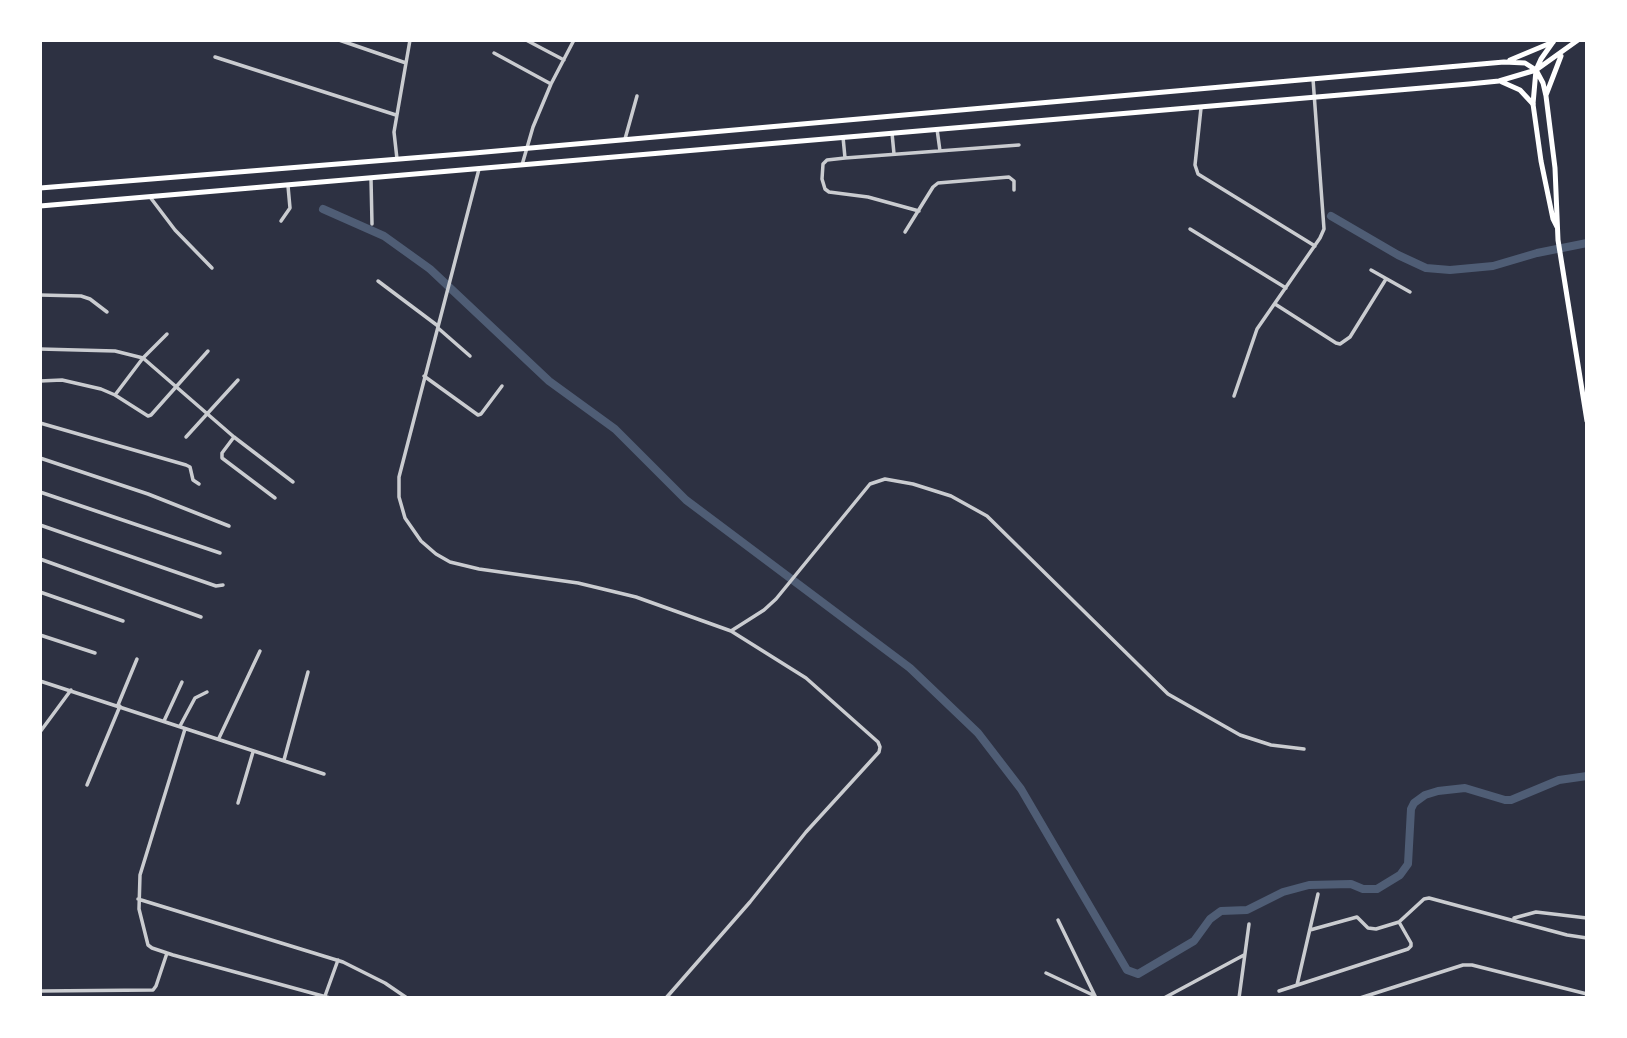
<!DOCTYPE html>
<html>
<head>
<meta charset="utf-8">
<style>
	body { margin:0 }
	#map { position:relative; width:1627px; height:1038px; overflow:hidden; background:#2d3142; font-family:Montserrat,sans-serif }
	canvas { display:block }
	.frame { position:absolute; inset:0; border:42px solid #fff; pointer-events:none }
</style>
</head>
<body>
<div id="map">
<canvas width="1627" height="1038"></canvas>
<div class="frame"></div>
</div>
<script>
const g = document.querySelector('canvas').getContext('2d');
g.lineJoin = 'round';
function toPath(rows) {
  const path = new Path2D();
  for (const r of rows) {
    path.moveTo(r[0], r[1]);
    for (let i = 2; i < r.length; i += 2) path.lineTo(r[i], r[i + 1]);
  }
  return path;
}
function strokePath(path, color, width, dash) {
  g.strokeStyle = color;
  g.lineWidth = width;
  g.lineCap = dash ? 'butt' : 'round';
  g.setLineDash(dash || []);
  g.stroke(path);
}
strokePath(toPath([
	[323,209,384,236,430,269,549,381,615,429,686,500,910,668,978,733,1021,789,1127,970,1138,974,1194,941,1210,919,1221,911,1247,910,1283,892,1309,885,1351,884,1363,889,1377,889,1400,875,1408,864,1411,809,1414,803,1425,795,1438,791,1465,788,1505,800,1511,800,1559,780,1587,776],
	[1331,216,1398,255,1426,268,1450,270,1493,266,1537,253,1587,243]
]), '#4f5d75', 8);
strokePath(toPath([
	[339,40,406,63],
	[526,40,564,60],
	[494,53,551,84],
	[215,57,396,115],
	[1201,108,1195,165,1198,174,1315,246],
	[937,129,940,151],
	[892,133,894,154],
	[843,137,845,158],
	[625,139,637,96],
	[397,159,394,132,410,40],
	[522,165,533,127,551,84,574,40],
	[479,169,399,477,399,497,405,518,421,541,436,554,450,562,479,569,578,583,636,597,731,631,806,678,878,742,880,747,879,752,806,832,750,902,666,998],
	[371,179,372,224],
	[150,197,175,230,212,268],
	[919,211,868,197,829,192,825,189,822,179,823,164,827,160,845,158,1019,145],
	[281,221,290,208,288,186],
	[1190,229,1286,288],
	[905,232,933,187,938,183,1009,177,1014,181,1014,190],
	[1371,270,1410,292],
	[378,281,438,326],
	[40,295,81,296,90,299,107,312],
	[1275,304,1336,343,1340,344,1350,337,1386,279],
	[438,328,470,356],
	[40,349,115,351,143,358,234,437,293,482],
	[424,376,478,415,481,414,502,386],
	[40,381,62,380,101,389,115,395,148,416,151,415,208,351],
	[115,395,143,358,167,334],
	[1234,396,1257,329,1320,238,1324,229,1313,79],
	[40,423,186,465,190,467,193,480,199,484],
	[186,437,238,380],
	[234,437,222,453,222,458,275,498],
	[40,458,148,494,229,526],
	[40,492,220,553],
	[40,525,216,586,223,585],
	[40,559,201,617],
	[40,592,123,621],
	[731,631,764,610,776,599,870,484,885,479,913,484,951,496,987,516,1168,694,1240,735,1271,745,1304,749],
	[40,635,95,653],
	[40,681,324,774],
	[118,705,137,659],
	[164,721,182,682],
	[180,726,195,698,207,692],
	[185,729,140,875,139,909,148,945,152,948,173,955,330,998],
	[40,732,71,690],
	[219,738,260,651],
	[284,760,308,672],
	[87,785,120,706],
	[238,803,253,752],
	[138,899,343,962,385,983,407,998],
	[1514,918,1536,912,1587,918],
	[1058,920,1096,998],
	[1310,930,1357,917,1368,928,1376,929,1399,922,1424,899,1429,898,1567,935,1587,938],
	[1046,973,1095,996],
	[1297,985,1318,894],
	[40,991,153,990,156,986,167,953],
	[1279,991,1408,949,1411,946,1411,943,1399,922],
	[325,996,338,960],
	[1164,998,1244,955],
	[1239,998,1249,924],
	[1360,998,1463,965,1472,965,1587,994]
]), '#caccd0', 3.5);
strokePath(toPath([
	[1553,42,1541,59,1536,70,1533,104,1541,161,1553,219,1557,227],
	[1536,70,1543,83,1546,96,1555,168,1558,240,1587,421],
	[1536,70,1578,40],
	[1546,95,1561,56]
]), '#fff', 5);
strokePath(toPath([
	[1510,60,1553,42],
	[1502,82,1520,90,1533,104],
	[40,188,474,153,1504,62,1525,63,1536,70],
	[40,206,1469,84,1499,81,1536,70]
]), '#fff', 5);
</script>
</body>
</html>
